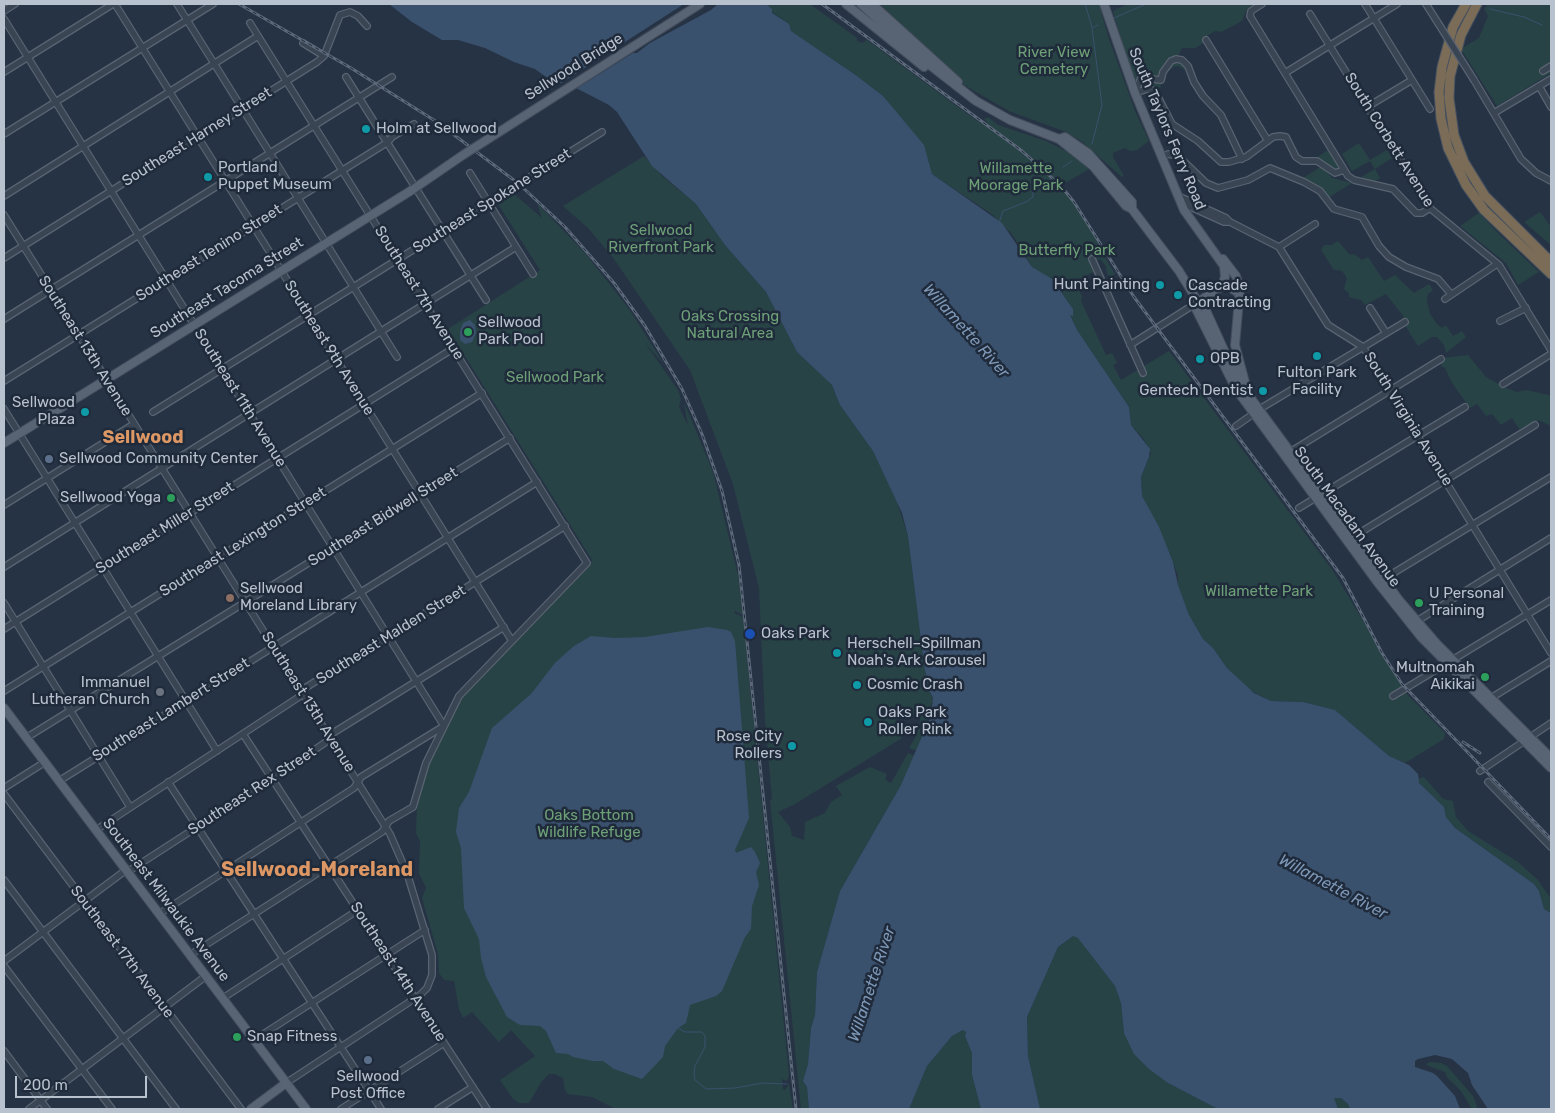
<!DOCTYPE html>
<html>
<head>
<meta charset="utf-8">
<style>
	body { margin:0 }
	#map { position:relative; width:1555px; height:1113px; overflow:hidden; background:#263345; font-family:Rubik,sans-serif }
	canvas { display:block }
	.frame { position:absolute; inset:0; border:5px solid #b8c1ce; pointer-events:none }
	.scale { position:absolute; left:15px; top:1076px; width:132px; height:22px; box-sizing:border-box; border:2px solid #b8c1ce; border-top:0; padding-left:6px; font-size:15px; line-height:18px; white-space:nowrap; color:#b8c1ce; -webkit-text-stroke:4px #1f2a3a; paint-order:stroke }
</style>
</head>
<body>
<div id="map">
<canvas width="1555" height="1113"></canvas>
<div class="frame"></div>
<div class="scale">200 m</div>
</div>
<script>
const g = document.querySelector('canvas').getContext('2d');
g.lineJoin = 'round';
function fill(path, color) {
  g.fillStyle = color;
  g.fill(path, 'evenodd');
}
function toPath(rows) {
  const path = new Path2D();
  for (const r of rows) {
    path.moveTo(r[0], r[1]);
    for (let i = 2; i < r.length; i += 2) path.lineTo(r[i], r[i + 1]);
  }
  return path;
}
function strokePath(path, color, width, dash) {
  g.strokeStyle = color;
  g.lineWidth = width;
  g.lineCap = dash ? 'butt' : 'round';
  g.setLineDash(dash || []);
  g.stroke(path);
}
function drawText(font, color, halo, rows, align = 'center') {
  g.font = font + ' Rubik,sans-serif';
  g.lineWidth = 5;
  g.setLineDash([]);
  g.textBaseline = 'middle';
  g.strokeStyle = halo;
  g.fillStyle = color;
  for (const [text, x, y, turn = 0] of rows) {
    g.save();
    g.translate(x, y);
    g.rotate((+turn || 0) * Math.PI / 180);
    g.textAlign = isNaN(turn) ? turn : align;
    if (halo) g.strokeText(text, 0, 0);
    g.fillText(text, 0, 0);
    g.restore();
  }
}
fill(toPath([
	[766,4,810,4,857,38,857,41,862,43,867,40,980,123,990,126,984,119,988,117,998,125,1046,141,1070,153,1089,169,1062,185,1103,247,1100,249,1115,274,1110,277,1107,274,1106,266,1100,259,1090,264,1093,272,1076,281,1082,297,1081,301,1106,355,1112,353,1117,363,1113,365,1121,380,1169,351,1333,571,1407,694,1445,733,1444,739,1405,763,1389,756,1335,710,1303,702,1271,701,1250,690,1227,668,1213,648,1203,639,1189,615,1178,585,1178,575,1169,552,1142,496,1141,477,1151,453,1143,438,1131,425,1129,407,1077,330,1070,315,1073,309,1056,284,1032,267,1012,234,993,215,932,174,929,171,929,160,883,96,857,76,791,31,789,24,772,12],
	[880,4,1099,4,1108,36,1135,111,1149,141,1137,150,1130,151,1125,148,1113,153,1113,157,1124,176,1122,177,1081,141,1066,132,1009,111,964,85],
	[1128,4,1255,4,1247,9,1242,21,1221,32,1215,31,1207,36,1202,44,1195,48,1182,48,1176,60,1185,65,1187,71,1178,66,1174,67,1165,74,1160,88,1157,91,1137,83,1128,63,1113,11],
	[1488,4,1551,4,1551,73,1497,106,1461,49,1479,38,1488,16,1484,9],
	[1359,143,1370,160,1387,150,1392,158,1375,169,1380,178,1375,181,1361,177,1375,169,1370,161,1352,171,1342,154],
	[1328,150,1338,166,1337,170,1333,170,1324,162,1316,158],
	[644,156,661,175,696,204,725,245,766,292,797,352,832,385,840,405,873,451,897,502,908,536,924,665,929,690,933,700,929,711,930,723,917,751,909,748,917,734,920,721,919,714,896,720,902,738,795,804,778,812,790,827,792,836,804,840,805,822,825,813,831,802,842,795,836,786,870,767,887,774,885,780,891,783,908,753,915,756,901,785,840,891,817,972,815,1015,811,1028,808,1064,803,1081,807,1087,809,1109,801,1109,770,800,772,799,765,720,759,588,733,484,690,370,614,259,588,228,563,206],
	[1322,166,1332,178,1352,183,1328,198,1317,185,1303,178],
	[514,194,542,218,537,203,585,253,629,309,664,364,645,343,678,390,681,399,679,407,688,426,684,403,687,409,713,472,738,575,743,615,735,611,734,613,743,617,789,1075,787,1081,782,1079,783,1089,785,1090,789,1084,793,1109,616,1109,592,1097,568,1094,565,1090,563,1078,554,1074,549,1074,542,1081,529,1103,519,1103,513,1099,500,1080,535,1056,511,1030,499,1042,472,1012,463,1018,459,1009,454,981,444,980,439,973,438,954,422,898,426,888,419,873,420,841,416,833,417,806,428,766,461,698,591,563,592,560,448,329,540,270,498,204],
	[1540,212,1551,227,1551,245,1524,222],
	[1479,213,1500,235,1539,272,1518,285,1506,263,1460,226],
	[1338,241,1350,255,1354,254,1362,260,1368,257,1384,281,1395,275,1414,293,1429,284,1433,290,1428,294,1427,301,1430,314,1437,324,1442,328,1446,325,1453,336,1462,331,1466,337,1446,353,1444,345,1437,337,1432,337,1418,346,1401,319,1404,317,1386,294,1365,305,1361,300,1349,297,1349,293,1344,289,1347,278,1342,271,1334,270,1321,250,1324,245,1331,245],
	[1468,355,1486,377,1506,388,1517,392,1526,390,1549,395,1551,397,1551,426,1539,420,1519,429,1512,418,1501,425,1492,414,1486,416,1477,404,1470,408,1452,383,1445,368,1441,366,1442,358],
	[1424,777,1443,799,1453,801,1456,817,1468,831,1518,862,1538,880,1551,899,1551,913,1544,909,1539,891,1534,884,1455,828,1446,817,1444,807,1419,783,1417,779],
	[1073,936,1078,937,1115,986,1121,1003,1124,1033,1168,1083,1218,1109,1040,1109,1028,1056,1027,1017,1058,947],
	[963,1030,966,1032,965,1036,972,1053,972,1075,981,1109,909,1109,927,1066,952,1036],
	[1429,1062,1441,1063,1447,1066,1473,1096,1478,1109,1472,1109,1461,1091,1447,1077,1445,1072,1426,1065],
	[1333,1098,1341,1098,1348,1104,1350,1109,1338,1109]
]), '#284346');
fill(toPath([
	[389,4,766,4,772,9,772,13,789,24,791,31,857,76,883,96,924,145,932,174,1002,223,1032,267,1052,279,1073,309,1073,316,1070,315,1077,330,1129,407,1131,425,1150,449,1149,457,1141,477,1142,496,1159,527,1173,562,1178,585,1189,615,1203,639,1213,648,1227,668,1254,693,1271,701,1303,702,1335,710,1389,756,1409,765,1418,774,1419,783,1444,807,1446,817,1455,828,1534,884,1539,891,1544,909,1551,913,1551,1109,1488,1109,1472,1085,1468,1073,1452,1059,1435,1055,1418,1059,1415,1061,1415,1067,1433,1073,1437,1076,1455,1096,1460,1109,1350,1109,1348,1104,1341,1098,1334,1098,1338,1109,1218,1109,1168,1083,1149,1069,1134,1054,1124,1033,1121,1003,1115,986,1078,938,1073,936,1058,947,1027,1017,1028,1056,1040,1109,981,1109,972,1075,972,1053,965,1036,966,1032,963,1030,952,1036,927,1066,909,1109,809,1109,807,1087,803,1081,808,1064,811,1028,815,1015,817,972,840,891,901,785,931,716,933,698,929,690,924,665,908,536,902,513,873,451,840,405,832,385,797,352,766,292,725,245,696,204,652,166,617,112,609,105,578,89,549,79,535,69,514,62,485,48,458,40,442,40,412,22],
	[470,320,475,325,476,333,472,342,465,344,460,340,460,331,463,323],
	[708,627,727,630,731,632,735,641,749,818,735,850,736,853,751,847,755,852,760,863,756,872,759,885,752,906,751,929,745,937,722,991,716,996,690,1005,686,1023,678,1028,665,1046,663,1057,642,1079,614,1069,603,1061,593,1061,573,1057,568,1054,556,1053,546,1031,540,1026,520,1025,507,1017,486,977,481,958,479,939,464,908,461,848,456,832,459,808,469,792,492,728,531,694,555,663,574,646,591,636,615,638,645,637]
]), '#3a516e');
fill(toPath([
	[684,4,718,4,711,10,650,43,637,53,633,53,574,90,558,85]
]), '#263345');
strokePath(toPath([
	[1085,4,1092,27],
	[1490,9,1524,17,1542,25],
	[1114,18,1146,4],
	[1092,144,1102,105,1092,28,1098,25],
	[1063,167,1072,161],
	[999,223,1003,211,1026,202,1033,197,1033,187,1039,183],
	[678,1028,685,1032,702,1032,705,1036,705,1047,695,1066,694,1074,695,1080,706,1089,735,1088,763,1083,787,1084]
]), '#3a516e', 1);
const minor = toPath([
	[115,4,512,641],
	[177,4,397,357],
	[1262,4,1251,11,1250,16,1348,176,1354,180,1393,189,1416,213,1422,213,1430,208],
	[1365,4,1430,109],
	[1426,4,1438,23],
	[4,11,15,4],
	[1310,14,1431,209,1499,265,1551,350],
	[4,19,444,726,361,777,354,788,159,914],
	[1206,40,1268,141],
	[303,43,324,56],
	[1543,71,1551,66],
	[4,72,113,4],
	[1285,73,1397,4],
	[346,77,486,300],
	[1474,80,1521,159,1536,173,1551,181],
	[1539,86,1551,107],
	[1135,93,1147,89,1155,91,1172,124,1198,141,1221,162,1229,162,1246,157,1273,137,1280,136,1286,137,1296,157,1302,161,1317,161,1335,173,1344,170],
	[1135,93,1141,78,1161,80,1163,72,1171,61,1176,59,1182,60,1188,66,1194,82,1203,96,1221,115,1242,159],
	[1367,107,1412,80],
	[1494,113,1551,79],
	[4,134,213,4],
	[1162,157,1168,154,1178,156,1206,183,1218,188,1248,180,1270,168,1304,182,1320,191,1334,209,1362,217,1379,246,1389,257,1406,267,1438,279,1451,294],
	[470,173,533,274],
	[4,196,258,36],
	[1178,196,1226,218,1230,222,1279,247,1328,325,1363,347,1551,653],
	[1182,203,1224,222,1230,222],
	[4,215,390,834,407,873,432,955,432,975,427,988,420,995,286,1083],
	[1279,247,1315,224],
	[4,258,317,62,324,56,340,15,350,12,358,16,367,26],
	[1092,259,1143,373],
	[1445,299,1497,264],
	[1370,308,1386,333],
	[4,319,392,77],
	[1500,321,1526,308],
	[1130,345,1198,302],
	[4,381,388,142,392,137,414,124],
	[1503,384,1551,354],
	[4,409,217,751],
	[153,412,602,132],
	[1236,426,1263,407,1405,322],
	[1290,452,1441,359],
	[4,505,134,424],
	[1299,508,1465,407],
	[1353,537,1535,425],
	[4,567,516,247],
	[1382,580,1551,477],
	[4,603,130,807],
	[1417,621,1551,538],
	[4,629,454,348],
	[4,691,482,393],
	[1393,696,1551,600],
	[1491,698,1551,661],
	[243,734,487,1109],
	[26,738,510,438],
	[1480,771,1551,723],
	[59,781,537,482],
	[168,782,381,1109],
	[1488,782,1551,847],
	[4,788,45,762],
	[4,794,241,1109],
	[96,830,299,697,305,688,565,526],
	[4,880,176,1109],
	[190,955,382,832,389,821,413,807,426,763,459,696,587,563,250,23],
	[4,961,122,873,132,869,273,778,326,742,333,733,504,627],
	[4,966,112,1109],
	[223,998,358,910],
	[254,1040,425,930],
	[4,1051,47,1109],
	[29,1109,206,976],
	[341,1109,444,1043],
	[438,1109,473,1087]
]);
const major = toPath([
	[846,4,924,67],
	[861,4,917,55,976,101,1010,120,1059,139,1093,166,1126,206,1132,209],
	[872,4,958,82],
	[1104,4,1135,93,1184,210,1224,266,1225,277,1221,287,1198,302],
	[667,25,700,4],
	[1059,139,1065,137,1088,153,1132,202,1132,209,1179,271,1198,302,1203,304,1228,359,1247,393,1399,600,1437,644,1551,758],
	[1223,259,1236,276,1240,288,1235,345,1246,386],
	[1186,282,1204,288,1228,286,1240,294],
	[1198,302,1196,309,1236,389,1378,583,1421,637,1551,768],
	[4,443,412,190,463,155],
	[4,708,306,1109],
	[251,1109,286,1083]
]);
const highway = toPath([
	[1466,4,1453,27,1442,67,1439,92,1441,119,1448,148,1466,185,1484,210,1551,274],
	[1477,4,1461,35,1450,76,1449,98,1454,135,1464,162,1485,196,1551,262]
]);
strokePath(minor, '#596371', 8);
strokePath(major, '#444e5d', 10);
strokePath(highway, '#45505f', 11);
strokePath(minor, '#3a4554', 5.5);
strokePath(major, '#586474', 8);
strokePath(highway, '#7a6c57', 9);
const rail = toPath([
	[239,4,351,68,437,122,519,184,565,227,614,283,645,326,682,389,702,434,722,491,739,565,796,1109],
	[822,4,1022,151,1061,186,1074,202,1134,297,1343,578,1382,653,1402,684,1551,839],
	[1463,742,1480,753]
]);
strokePath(rail, '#5c697b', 3);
strokePath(rail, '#1f2a3a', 1, [4]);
const minorBridge = toPath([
	[1438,23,1474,80]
]);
const majorBridge = toPath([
	[463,155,667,25]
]);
strokePath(minorBridge, '#596371', 8, []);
strokePath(majorBridge, '#444e5d', 10, []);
strokePath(minorBridge, '#3a4554', 5.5);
strokePath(majorBridge, '#586474', 8);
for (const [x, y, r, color] of [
	[366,129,5,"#0f9aa8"],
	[208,177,5,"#0f9aa8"],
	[1160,285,5,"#0f9aa8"],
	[1178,295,5,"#0f9aa8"],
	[468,332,5,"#2e9e5b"],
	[1317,356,5,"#0f9aa8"],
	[1200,359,5,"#0f9aa8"],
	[1263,391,5,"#0f9aa8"],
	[85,412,5,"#0f9aa8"],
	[49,459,5,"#5c6f8a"],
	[171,498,5,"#2e9e5b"],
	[230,598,5,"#8d6e63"],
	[1419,603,5,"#2e9e5b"],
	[750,634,6,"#1a4fb4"],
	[837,653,5,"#0f9aa8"],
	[1485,677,5,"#2e9e5b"],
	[857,685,5,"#0f9aa8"],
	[160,692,5,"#6b7280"],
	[868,722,5,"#0f9aa8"],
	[792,746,5,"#0f9aa8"],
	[237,1037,5,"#2e9e5b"],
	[368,1060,5,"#5c6f8a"]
]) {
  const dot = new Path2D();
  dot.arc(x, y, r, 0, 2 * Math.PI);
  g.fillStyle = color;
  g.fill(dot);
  strokePath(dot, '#1f2a3a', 2);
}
drawText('15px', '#6ea078', '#1f2a3a', [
	["River View",1054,53],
	["Cemetery",1054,70],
	["Willamette",1016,169],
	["Moorage Park",1016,186],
	["Sellwood",661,231],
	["Riverfront Park",661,248],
	["Butterfly Park",1067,251],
	["Oaks Crossing",730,317],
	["Natural Area",730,334],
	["Sellwood Park",555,378],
	["Willamette Park",1259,592],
	["Oaks Bottom",589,816],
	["Wildlife Refuge",589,833]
]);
drawText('15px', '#b8c1ce', '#1f2a3a', [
	["Sellwood Bridge",574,67,-32],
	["South Taylors Ferry Road",1167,129,67],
	["Southeast Harney Street",197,137,-32],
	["South Corbett Avenue",1389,140,58],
	["Southeast Spokane Street",492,201,-32],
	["Southeast Tenino Street",209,253,-32],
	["Southeast Tacoma Street",227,288,-32],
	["Southeast 7th Avenue",419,293,58],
	["Southeast 13th Avenue",85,346,58],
	["Southeast 9th Avenue",329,348,58],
	["Southeast 11th Avenue",240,398,58],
	["South Virginia Avenue",1408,419,58],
	["Southeast Bidwell Street",383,517,-32],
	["South Macadam Avenue",1347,517,54],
	["Southeast Miller Street",165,528,-32],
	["Southeast Lexington Street",243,542,-32],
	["Southeast Malden Street",391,635,-32],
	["Southeast 13th Avenue",308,702,58],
	["Southeast Lambert Street",171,710,-32],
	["Southeast Rex Street",252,791,-33],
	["Southeast Milwaukie Avenue",166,900,53],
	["Southeast 17th Avenue",122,952,53],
	["Southeast 14th Avenue",398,972,57]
]);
drawText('15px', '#b8c1ce', '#1f2a3a', [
	["Holm at Sellwood",376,129],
	["Portland",218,168],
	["Puppet Museum",218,185],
	["Hunt Painting",1150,285,"right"],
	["Cascade",1188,286],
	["Contracting",1188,303],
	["Sellwood",478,323],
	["Park Pool",478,340],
	["OPB",1210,359],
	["Fulton Park",1317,373,"center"],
	["Facility",1317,390,"center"],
	["Gentech Dentist",1253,391,"right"],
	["Sellwood",75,403,"right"],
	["Plaza",75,420,"right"],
	["Sellwood Community Center",59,459],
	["Sellwood Yoga",161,498,"right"],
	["Sellwood",240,589],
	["Moreland Library",240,606],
	["U Personal",1429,594],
	["Training",1429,611],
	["Oaks Park",761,634],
	["Herschell–Spillman",847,644],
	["Noah's Ark Carousel",847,661],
	["Multnomah",1475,668,"right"],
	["Aikikai",1475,685,"right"],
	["Immanuel",150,683,"right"],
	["Lutheran Church",150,700,"right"],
	["Cosmic Crash",867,685],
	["Oaks Park",878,713],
	["Roller Rink",878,730],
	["Rose City",782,737,"right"],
	["Rollers",782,754,"right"],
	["Snap Fitness",247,1037],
	["Sellwood",368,1077,"center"],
	["Post Office",368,1094,"center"]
], 'left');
drawText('italic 16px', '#7d97b6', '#1f2a3a', [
	["Willamette River",966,331,48],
	["Willamette River",1333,887,28],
	["Willamette River",872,984,-72]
]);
drawText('bold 18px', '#dc9764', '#1f2a3a', [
	["Sellwood",143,438]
]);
drawText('bold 20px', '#dc9764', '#1f2a3a', [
	["Sellwood-Moreland",317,870]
]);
</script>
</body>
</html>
